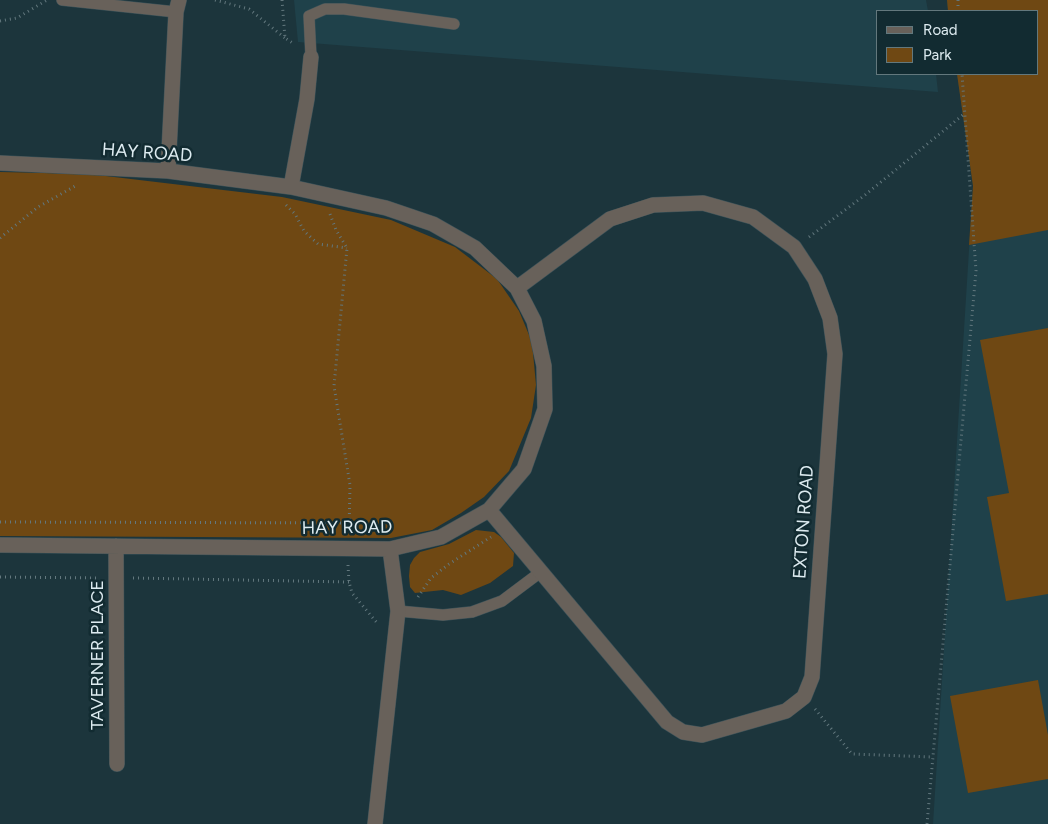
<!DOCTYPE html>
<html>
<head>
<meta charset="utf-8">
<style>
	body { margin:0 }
	#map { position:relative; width:1048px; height:824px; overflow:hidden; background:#1c353c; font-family:Figtree,sans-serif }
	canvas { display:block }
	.legend { position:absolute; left:876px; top:10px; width:162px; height:65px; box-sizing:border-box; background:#122b31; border:1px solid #63787d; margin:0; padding:6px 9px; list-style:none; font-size:15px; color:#ddebf0 }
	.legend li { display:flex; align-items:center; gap:10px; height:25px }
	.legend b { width:25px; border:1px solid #63787d }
</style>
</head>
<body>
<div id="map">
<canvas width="1048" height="824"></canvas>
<ul class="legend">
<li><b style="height:6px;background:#68615a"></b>Road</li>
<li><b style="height:14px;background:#6f4813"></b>Park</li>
</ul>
</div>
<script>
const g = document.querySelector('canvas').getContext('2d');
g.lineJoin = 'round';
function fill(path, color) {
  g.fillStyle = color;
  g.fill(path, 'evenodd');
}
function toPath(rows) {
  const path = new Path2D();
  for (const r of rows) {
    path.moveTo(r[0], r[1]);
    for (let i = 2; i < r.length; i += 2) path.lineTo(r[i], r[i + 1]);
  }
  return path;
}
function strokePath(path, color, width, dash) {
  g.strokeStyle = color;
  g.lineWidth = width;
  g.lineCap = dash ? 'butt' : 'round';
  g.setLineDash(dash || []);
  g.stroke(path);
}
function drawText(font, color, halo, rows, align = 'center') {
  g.font = font + ' Figtree,sans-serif';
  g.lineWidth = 5;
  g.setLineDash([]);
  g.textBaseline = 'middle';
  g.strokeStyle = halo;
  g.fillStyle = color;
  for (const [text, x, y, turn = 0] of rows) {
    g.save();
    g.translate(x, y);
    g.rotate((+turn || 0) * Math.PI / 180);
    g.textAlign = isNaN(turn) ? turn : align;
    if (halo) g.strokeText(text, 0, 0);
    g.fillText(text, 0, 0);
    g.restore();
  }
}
fill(toPath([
	[294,0,926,0,928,11,877,11,877,74,936,74,938,92,298,42],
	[947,0,1048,0,1048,824,933,824,973,186,957,74,1037,74,1037,11,948,11]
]), '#1f414a');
fill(toPath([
	[947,0,1048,0,1048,230,969,245,973,186,957,74,1037,74,1037,11,948,11],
	[0,172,89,174,282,197,391,220,455,247,497,279,519,311,532,342,536,385,531,418,509,471,484,497,461,513,432,530,391,538,0,536],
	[1048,328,1048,594,1006,601,987,497,1009,493,980,340],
	[476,530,494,532,501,537,514,553,513,566,490,583,461,595,443,590,415,593,410,587,409,576,410,565,414,558,420,552,449,544],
	[1038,680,1048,735,1048,779,968,793,950,696]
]), '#6f4813');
const lane = toPath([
	[62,0,176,12],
	[311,57,309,16,325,9,344,9,454,24],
	[398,611,443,615,472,612,502,601,542,571]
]);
const street = toPath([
	[0,163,168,171,291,187,386,208,433,224,475,248,517,288,534,321,544,366,545,409,524,469,489,510,441,537,390,549,0,545],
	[168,171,176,12,179,0],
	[291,187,307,99,311,57],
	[489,510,667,722,683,732,702,735,786,711,804,697,812,677,835,354,830,318,815,279,794,247,753,217,703,203,653,205,610,219,517,288],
	[116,546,117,764],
	[375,824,398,611,390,549]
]);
strokePath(lane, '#3b5259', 12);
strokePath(street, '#3b5259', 16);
strokePath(toPath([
	[215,0,249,9,285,38],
	[282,0,285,38,294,44],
	[958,0,958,11],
	[0,21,17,18,47,0],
	[286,205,295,214,304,231,318,244,347,248],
	[330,214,336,230,347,248,334,386,350,485,349,532],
	[809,237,865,195,964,114],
	[0,238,38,207,77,185],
	[0,522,349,523],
	[348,565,349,582,352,593,378,624],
	[0,577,99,578],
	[133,578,349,582],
	[418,597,431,578,449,564,491,537],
	[815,709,852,754,933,757],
	[927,824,976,271,962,74]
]), '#63787e', 3, [1, 4]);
strokePath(lane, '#68615a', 11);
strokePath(street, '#68615a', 15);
drawText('18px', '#ddebf0', '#122b31', [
	["HAY ROAD",147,153,4],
	["EXTON ROAD",804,522,-86],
	["HAY ROAD",347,528,-1],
	["TAVERNER PLACE",98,655,-90]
]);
</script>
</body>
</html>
